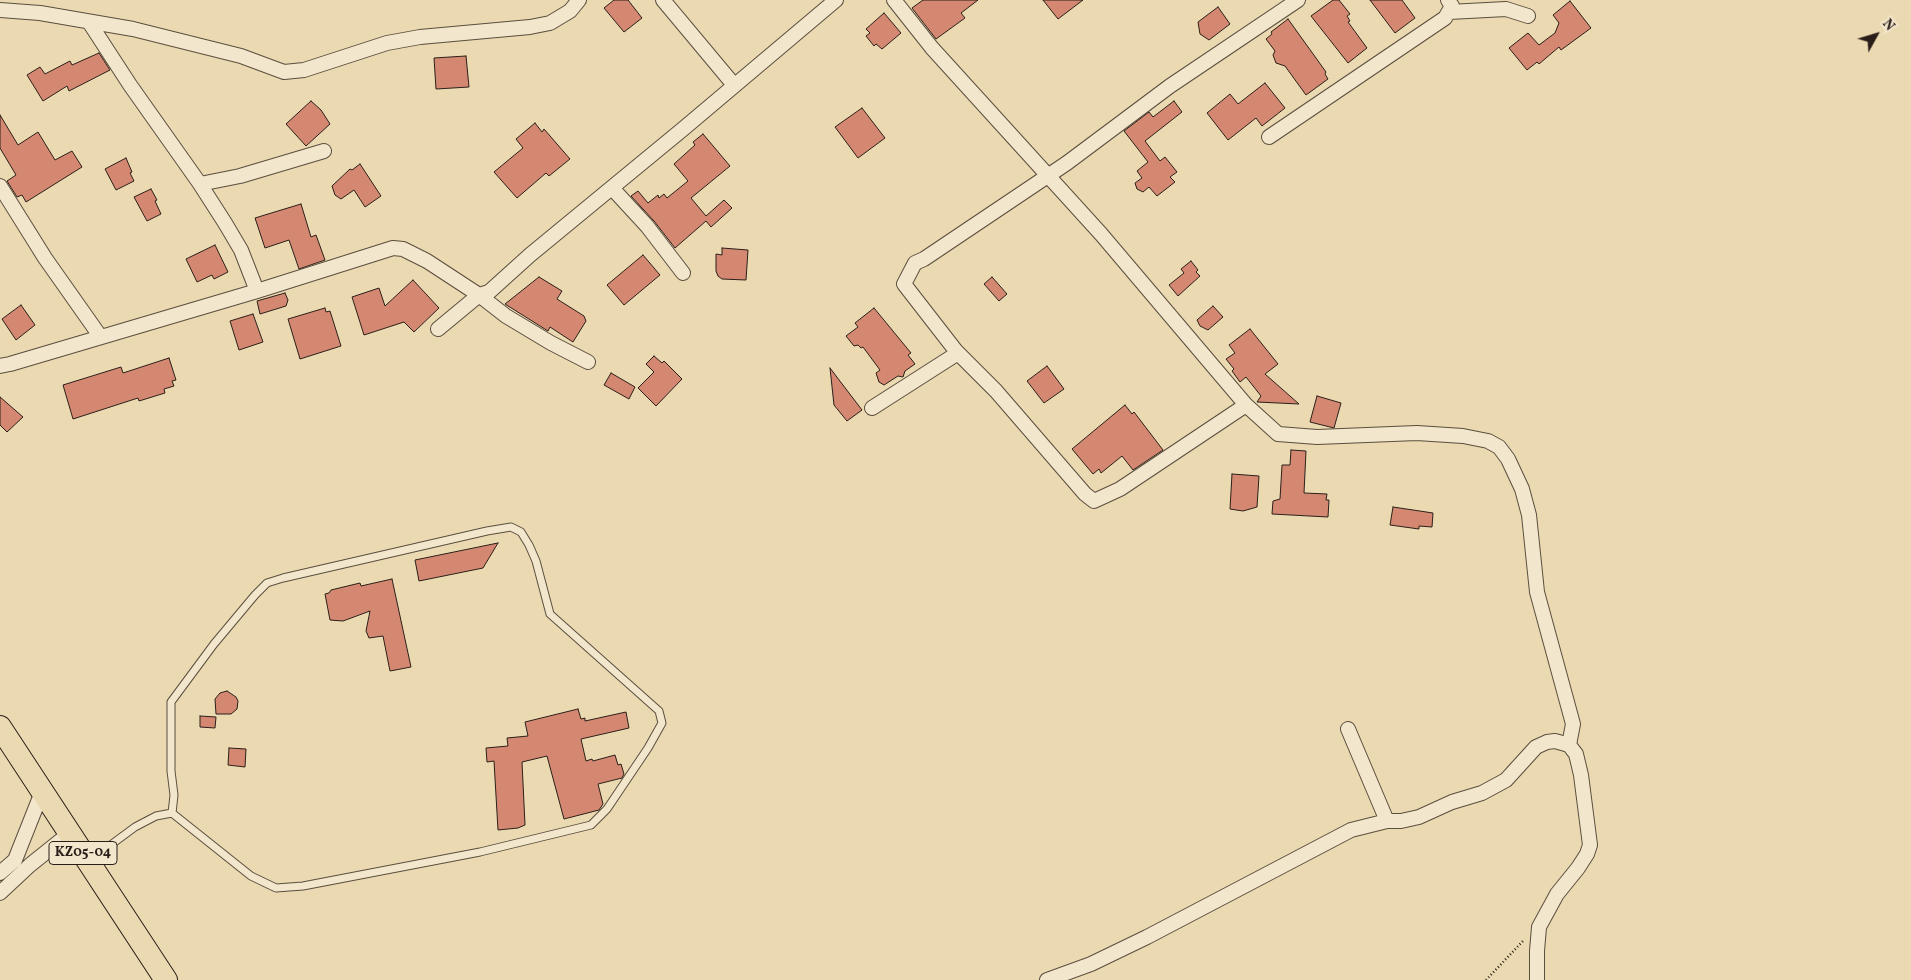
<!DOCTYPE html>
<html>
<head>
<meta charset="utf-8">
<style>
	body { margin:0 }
	#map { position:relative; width:1911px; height:980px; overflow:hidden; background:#ebd9b2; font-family:Vollkorn,serif }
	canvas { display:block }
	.north { position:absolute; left:1851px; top:10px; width:50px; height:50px; -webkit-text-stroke:4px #f2e6cd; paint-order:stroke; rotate:51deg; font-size:14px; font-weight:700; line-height:20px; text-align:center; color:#2a1f18 }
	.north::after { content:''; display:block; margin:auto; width:18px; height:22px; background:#2a1f18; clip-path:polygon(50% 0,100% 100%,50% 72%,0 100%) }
</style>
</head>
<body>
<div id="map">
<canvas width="1911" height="980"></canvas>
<div class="north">N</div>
</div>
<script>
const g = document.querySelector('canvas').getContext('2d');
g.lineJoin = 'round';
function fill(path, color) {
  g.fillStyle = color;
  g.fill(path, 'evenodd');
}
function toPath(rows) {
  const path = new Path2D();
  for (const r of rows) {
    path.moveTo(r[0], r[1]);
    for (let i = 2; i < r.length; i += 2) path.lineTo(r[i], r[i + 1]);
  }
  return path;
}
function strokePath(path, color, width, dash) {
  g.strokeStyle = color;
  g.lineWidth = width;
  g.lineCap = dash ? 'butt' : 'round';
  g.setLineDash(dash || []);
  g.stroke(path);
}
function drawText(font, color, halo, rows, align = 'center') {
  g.font = font + ' Vollkorn,serif';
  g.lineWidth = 5;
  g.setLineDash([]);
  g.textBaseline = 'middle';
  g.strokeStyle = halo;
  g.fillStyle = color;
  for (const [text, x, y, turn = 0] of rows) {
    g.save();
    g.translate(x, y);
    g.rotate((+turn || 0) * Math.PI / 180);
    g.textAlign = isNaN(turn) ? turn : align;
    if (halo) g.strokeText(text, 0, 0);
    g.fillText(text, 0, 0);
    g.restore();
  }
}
const building = toPath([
	[614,0,628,0,642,18,624,32,604,8,614,0],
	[923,0,978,0,961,13,965,18,936,39,912,8,923,0],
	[1043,0,1083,0,1058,19,1043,0],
	[1333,0,1339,0,1350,14,1347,16,1350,21,1348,22,1367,48,1348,63,1311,16,1333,0],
	[1370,0,1402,0,1415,18,1395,33,1370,0],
	[1570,1,1591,28,1561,50,1559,47,1539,64,1537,62,1527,70,1509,48,1528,33,1539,45,1555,33,1559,23,1553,15,1570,1],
	[1218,7,1230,24,1209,40,1200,34,1198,22,1218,7],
	[884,13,901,33,882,49,876,44,874,46,866,36,870,33,866,29,884,13],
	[1288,19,1326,72,1325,74,1328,79,1306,95,1285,66,1276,63,1273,55,1275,51,1266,39,1272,34,1271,32,1288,19],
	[99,53,110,70,69,91,67,86,43,101,27,75,40,67,45,74,70,61,72,65,99,53],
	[466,56,469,87,436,89,434,58,466,56],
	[1265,83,1285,108,1262,126,1256,118,1228,140,1207,113,1230,94,1238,104,1265,83],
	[311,101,321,110,330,124,306,146,286,124,311,101],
	[1174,101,1182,112,1145,141,1160,161,1165,157,1177,172,1170,177,1175,182,1157,196,1149,187,1143,192,1137,189,1135,183,1142,178,1137,171,1148,162,1124,131,1149,112,1153,117,1174,101],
	[862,108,885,138,858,158,835,127,862,108],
	[0,115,18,145,38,132,55,160,72,151,82,167,26,202,22,195,17,197,7,181,16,175,0,148,0,115],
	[535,123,542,132,544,129,570,159,549,176,546,173,517,198,494,172,523,148,516,139,535,123],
	[703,134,730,166,691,198,706,216,724,200,732,208,711,227,706,221,675,248,654,221,631,196,638,191,648,203,658,195,659,198,664,194,667,198,688,181,674,164,695,145,693,142,703,134],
	[126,158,132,172,130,173,134,181,116,190,105,169,126,158],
	[360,164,381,196,365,207,354,190,341,199,335,195,332,186,350,169,352,170,360,164],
	[151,189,157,200,155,201,161,214,147,221,134,197,151,189],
	[301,204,311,237,316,235,325,260,299,269,289,240,265,248,255,218,301,204],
	[215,245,228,272,214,279,212,275,197,282,186,259,215,245],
	[722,248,748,250,746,280,722,279,718,276,716,271,716,254,722,255,722,248],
	[643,255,660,275,624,305,607,285,643,255],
	[1191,261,1198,270,1196,272,1200,276,1178,296,1169,285,1184,273,1181,269,1191,261],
	[539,277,562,291,557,299,584,316,586,321,573,342,550,327,548,331,505,304,539,277],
	[992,277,1007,294,999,301,984,284,992,277],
	[413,280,439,308,414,332,404,322,364,335,352,297,379,288,385,306,413,280],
	[285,293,288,300,286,306,260,314,257,301,285,293],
	[21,305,35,325,16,340,2,319,21,305],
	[1213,306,1223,317,1208,330,1200,326,1197,320,1213,306],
	[325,308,326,312,330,311,341,346,300,359,288,319,325,308],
	[874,308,911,353,908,355,915,364,905,371,903,377,898,376,884,385,879,382,876,373,880,370,863,347,861,348,858,345,854,346,846,336,858,327,855,323,874,308],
	[253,314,263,342,239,350,230,321,253,314],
	[1250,329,1278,364,1265,374,1299,404,1257,402,1261,396,1246,377,1240,382,1232,371,1234,369,1226,359,1235,353,1229,345,1250,329],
	[654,356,662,363,664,361,682,379,656,406,638,388,654,372,646,364,654,356],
	[169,358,176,380,172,381,174,386,164,389,165,393,139,401,138,398,73,419,63,385,121,367,123,373,169,358],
	[1047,366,1064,389,1044,403,1027,381,1047,366],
	[830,368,862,410,847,421,834,405,830,368],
	[611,373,635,387,629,399,604,385,611,373],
	[1317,396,1341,403,1334,428,1310,422,1317,396],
	[0,397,23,417,7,432,0,425,0,397],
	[1125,405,1132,414,1134,412,1163,450,1133,470,1122,456,1101,473,1099,469,1093,474,1072,449,1125,405],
	[1291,450,1306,451,1304,493,1327,494,1326,500,1329,500,1328,517,1272,514,1273,501,1280,499,1282,465,1290,465,1291,450],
	[1232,474,1259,476,1257,507,1243,511,1230,509,1232,474],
	[1393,507,1433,513,1432,527,1419,526,1419,529,1390,525,1393,507],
	[498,543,483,568,419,581,415,560,498,543],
	[392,579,411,667,390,671,383,636,369,638,366,631,370,611,343,621,330,620,325,594,329,593,331,590,360,583,361,586,392,579],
	[227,691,236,697,238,701,237,709,231,714,216,714,215,699,220,693,227,691],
	[578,709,581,719,585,718,585,721,626,712,629,728,581,739,586,761,592,759,593,761,615,755,618,765,621,764,624,774,622,778,598,784,603,804,599,810,564,819,547,756,522,762,525,825,518,828,498,830,494,761,487,762,486,748,508,746,507,738,528,736,525,722,578,709],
	[200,716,216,717,215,728,200,727,200,716],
	[229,748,246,749,245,767,228,765,229,748]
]);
fill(building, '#d58871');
strokePath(building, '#2a1f18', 1);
const lane = toPath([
	[94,865,112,844,135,827,156,816,172,813,251,876,276,888,303,886,480,852,591,825,607,809,648,748,662,723,659,711,550,614,536,561,529,545,521,532,511,527,487,531,283,578,267,583,255,595,214,644,171,702,171,771,174,795,172,813]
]);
const street = toPath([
	[663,0,734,85],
	[894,0,932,48,1101,234,1246,405,1278,434,1317,437,1417,433,1463,436,1488,441,1499,447,1508,459,1522,489,1529,515,1537,592,1573,724,1569,745],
	[0,10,40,13,133,29,241,56,284,72,304,70,387,43,420,37,530,27,550,23,570,11,579,0],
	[1449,12,1506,9,1528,16],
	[89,22,130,85,200,184,225,223,241,250,257,291],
	[1269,137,1445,18,1452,6,1448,0],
	[200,184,240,176,324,151],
	[0,186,45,258,100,336],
	[612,188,647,226,683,273],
	[438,329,479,295,506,316,551,343,588,362],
	[0,366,10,364,257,291,393,248,403,249,427,261,479,295,489,292,530,255,683,129,836,0],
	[1246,405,1120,489,1094,501,1085,494,996,391,956,351,904,284,915,263,924,259,1067,163,1170,86,1298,0],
	[872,408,958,353],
	[1348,729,1387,821],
	[0,873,15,860,42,792],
	[0,893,30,865,70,833],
	[1047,980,1091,964,1147,937,1351,830,1387,821,1401,821,1419,817,1452,802,1482,793,1506,780,1536,747,1547,742,1555,741,1569,745,1576,754,1581,775,1590,845,1587,854,1578,868,1557,894,1539,927,1537,951,1537,980]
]);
const primary = toPath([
	[0,727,166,980]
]);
strokePath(lane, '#5a4e3e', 9);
strokePath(street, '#5a4e3e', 16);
strokePath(primary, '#2a1f18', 24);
strokePath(toPath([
	[1486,980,1523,941]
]), '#2a1f18', 2.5, [1, 2.5]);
strokePath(lane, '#f2e6cd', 7);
strokePath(street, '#f2e6cd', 14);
strokePath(primary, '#ebd9b2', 22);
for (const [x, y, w] of [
	[83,853,68]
]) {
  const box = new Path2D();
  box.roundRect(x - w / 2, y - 11.5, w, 23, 4);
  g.fillStyle = '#f2e6cd';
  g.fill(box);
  strokePath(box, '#2a1f18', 1);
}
drawText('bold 14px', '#2a1f18', null, [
	["KZ05-04",83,853]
]);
</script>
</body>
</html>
